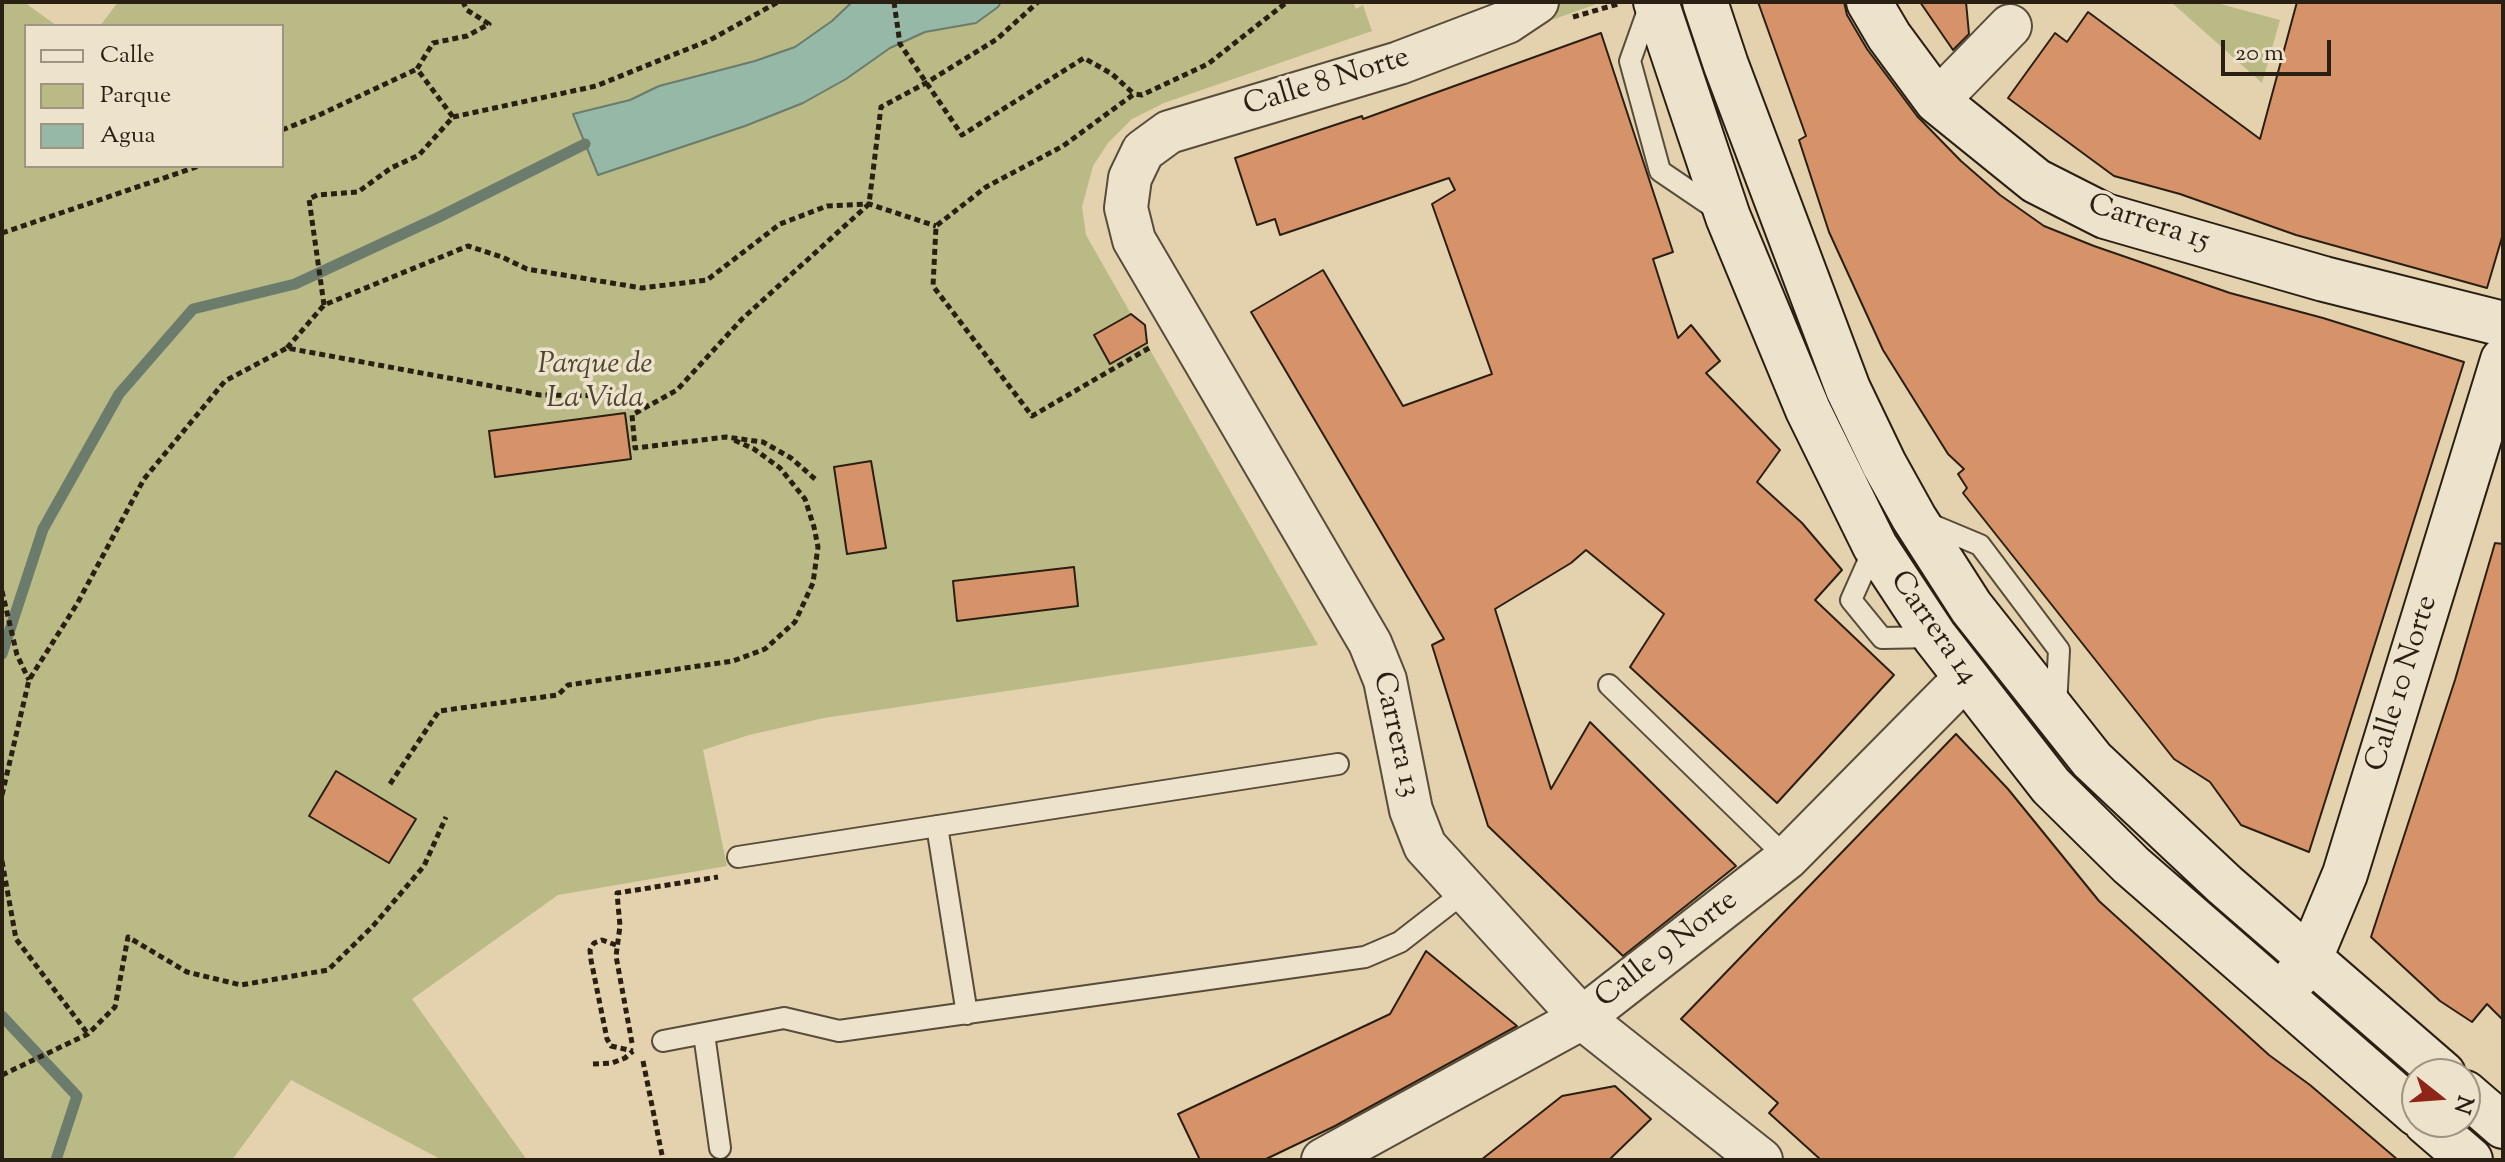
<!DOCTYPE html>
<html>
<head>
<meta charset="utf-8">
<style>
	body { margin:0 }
	#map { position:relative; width:2505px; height:1162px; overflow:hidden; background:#e4d2af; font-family:"Sorts Mill Goudy",serif }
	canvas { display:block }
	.frame { position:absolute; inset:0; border:4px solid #2a1f13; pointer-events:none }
	.legend { position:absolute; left:24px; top:24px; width:260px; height:144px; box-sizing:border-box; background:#ede2cb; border:2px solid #9f9481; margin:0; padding:10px 14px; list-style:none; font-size:24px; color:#2a1f13 }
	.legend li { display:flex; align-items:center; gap:16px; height:40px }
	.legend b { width:40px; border:2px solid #9f9481 }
	.north { position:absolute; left:2401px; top:1058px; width:80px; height:80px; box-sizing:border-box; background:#ede2cb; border:2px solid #9f9481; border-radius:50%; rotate:107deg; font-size:22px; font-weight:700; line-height:32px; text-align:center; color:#2a1f13 }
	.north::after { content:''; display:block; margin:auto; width:28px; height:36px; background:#8f2418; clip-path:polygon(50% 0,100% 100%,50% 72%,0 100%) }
	.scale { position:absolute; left:2221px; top:40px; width:110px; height:36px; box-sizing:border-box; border:4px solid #2a1f13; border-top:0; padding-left:10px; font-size:24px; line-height:28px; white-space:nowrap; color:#2a1f13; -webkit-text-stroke:6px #ede2cb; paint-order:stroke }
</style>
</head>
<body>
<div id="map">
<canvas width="2505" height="1162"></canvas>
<div class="frame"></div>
<ul class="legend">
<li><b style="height:10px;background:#ede2cb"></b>Calle</li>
<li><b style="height:22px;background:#baba86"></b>Parque</li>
<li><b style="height:22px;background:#96b8a7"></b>Agua</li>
</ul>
<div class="north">N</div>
<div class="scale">20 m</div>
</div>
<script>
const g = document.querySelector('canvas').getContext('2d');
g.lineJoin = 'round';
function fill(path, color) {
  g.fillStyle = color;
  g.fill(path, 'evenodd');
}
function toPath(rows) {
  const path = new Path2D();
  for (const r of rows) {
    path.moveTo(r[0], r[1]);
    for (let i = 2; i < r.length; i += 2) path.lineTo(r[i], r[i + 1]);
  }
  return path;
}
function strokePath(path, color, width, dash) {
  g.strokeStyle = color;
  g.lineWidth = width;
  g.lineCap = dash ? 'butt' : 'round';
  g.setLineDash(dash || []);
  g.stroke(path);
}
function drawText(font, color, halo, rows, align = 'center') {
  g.font = font + ' "Sorts Mill Goudy",serif';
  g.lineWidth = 7;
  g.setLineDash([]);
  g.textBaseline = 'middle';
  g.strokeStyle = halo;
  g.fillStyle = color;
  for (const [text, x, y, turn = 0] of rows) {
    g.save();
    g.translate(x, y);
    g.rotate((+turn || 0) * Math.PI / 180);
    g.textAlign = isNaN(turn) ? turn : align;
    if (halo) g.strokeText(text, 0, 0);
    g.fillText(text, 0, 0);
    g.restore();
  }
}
fill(toPath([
	[2,2,24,2,57,26,26,26,26,166,282,166,282,26,100,26,118,2,1353,2,1356,9,1363,5,1372,31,1164,103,1132,119,1108,143,1093,166,1082,207,1086,235,1131,314,1145,325,1149,348,1318,645,824,718,749,735,703,750,727,866,558,895,412,999,527,1160,442,1160,291,1080,232,1160,2,1160],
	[1559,2,1602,2,1549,21,1547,16],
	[2171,2,2213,2,2280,20,2262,83]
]), '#baba86');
const water = toPath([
	[852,2,1001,2,998,7,976,23,925,32,890,48,846,79,803,103,745,126,598,175,573,114,630,100,659,86,755,61,795,47,832,21,852,2]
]);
fill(water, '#96b8a7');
strokePath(water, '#6b7b6c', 2);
strokePath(toPath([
	[2,654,43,529,119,394,193,309,295,284,439,217,585,144],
	[2,1016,77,1096,56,1160]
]), '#6b7b6c', 11);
const building = toPath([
	[1758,2,1844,2,1847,15,1867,49,1917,116,1961,161,2000,195,2044,226,2094,246,2230,293,2323,318,2464,362,2309,852,2241,825,2210,782,2174,759,1963,493,1967,488,1958,474,1964,469,1948,454,1883,350,1829,232,1799,140,1806,136,1758,2],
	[1920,2,1966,2,1969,34,1953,50,1920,2],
	[2297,2,2503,2,2503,234,2487,288,2296,235,2180,194,2114,176,2008,98,2055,33,2067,42,2088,12,2260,139,2297,2],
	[1601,33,1673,252,1653,259,1678,338,1691,325,1720,361,1706,373,1780,450,1757,482,1802,523,1842,570,1815,600,1894,675,1777,803,1630,667,1664,614,1586,550,1571,563,1495,609,1551,789,1590,722,1736,866,1623,956,1488,826,1432,645,1444,639,1251,312,1323,270,1403,406,1492,374,1432,204,1455,190,1449,178,1280,235,1275,219,1257,225,1235,158,1362,116,1363,119,1601,33],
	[1131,314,1145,325,1147,343,1110,364,1094,335,1131,314],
	[625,413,631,459,495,477,489,431,625,413],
	[871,461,886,548,847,554,834,467,871,461],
	[2495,543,2503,544,2503,1020,2487,1004,2472,1022,2440,1001,2371,937,2455,680,2495,543],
	[1074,567,1078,606,957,621,953,581,1074,567],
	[1956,734,2008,789,2099,901,2269,1055,2310,1085,2398,1160,1821,1160,1769,1113,1778,1103,1681,1019,1956,734],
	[336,771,416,819,389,863,309,816,336,771],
	[1426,951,1517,1026,1335,1126,1264,1160,1200,1160,1178,1114,1390,1014,1426,951],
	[1615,1086,1651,1119,1609,1160,1481,1160,1562,1096,1615,1086]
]);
fill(building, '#d69369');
strokePath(building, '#2a1f13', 2);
const lane = toPath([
	[1651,2,1630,61,1660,171,1719,211],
	[1925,522,1980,545,2059,650,2056,707],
	[1875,546,1851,600,1882,638,1934,637],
	[1609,685,1787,858],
	[937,826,967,1014],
	[738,857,1338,764],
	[704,1034,720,1148],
	[663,1041,784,1018,839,1031,1365,957,1400,942,1467,890]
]);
const street = toPath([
	[1537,2,1507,22,1399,63,1169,132,1143,151,1130,178,1126,208,1134,240,1370,643,1385,680,1411,810,1425,846,1582,1018,1761,1160],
	[1937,101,2010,26],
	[1323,1160,1582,1018,1787,858,1965,678]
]);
const secondary = toPath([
	[1656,2,1728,217,1808,410,1875,546,1935,637,2051,786,2131,865,2417,1114],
	[1705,2,1726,65,1848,389,1884,464,1914,518,1971,607,2092,760,2225,885,2443,1074],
	[1869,2,1889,36,1937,101,2036,181,2105,216,2324,279,2503,324],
	[2295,978,2310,958,2345,874,2503,360],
	[2465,1093,2503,1126],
	[2426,1122,2470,1160]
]);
strokePath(lane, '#584c3a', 24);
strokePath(street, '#584c3a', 46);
strokePath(secondary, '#2a1f13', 48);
strokePath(toPath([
	[894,2,900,44,962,135,1084,58,1112,74,1134,94],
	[1573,17,1618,4],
	[453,117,596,86,710,40,778,2],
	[282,130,317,116,417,69],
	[2,233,199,166],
	[324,305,309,199,317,195,358,192,391,168,419,155,453,117,417,69,433,43,467,36,489,24,467,10,463,2],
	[287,348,324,305,468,246,502,257,527,269,642,288,707,280,780,224,827,206,869,204,936,226],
	[1149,348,1032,416,933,286,936,226,986,187,1063,146,1134,94,1142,95,1208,64,1287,2],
	[815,479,791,458,763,442,726,437,635,448,632,415,677,390,742,319,869,204,881,107,926,83,997,39,1038,2],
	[2,591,17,655,29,680],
	[390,784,439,711,558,695,568,685,733,661,765,649,795,622,813,583,818,547,814,527,805,499,780,468,754,449,734,440],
	[2,795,29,680,77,604,144,479,225,381,287,348,540,395,614,396,648,406],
	[2,861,16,939,88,1034],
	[616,945,602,940,594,943,590,950,591,960,607,1039,611,1046,633,1051],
	[632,1043,616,956,620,926,617,893,718,877],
	[643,1061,663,1160],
	[593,1064,612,1063,625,1058,633,1051],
	[2,1075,88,1034,115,1007,128,937,187,972,241,985,328,970,373,926,424,866,446,817]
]), '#2a1f13', 5, [6, 4]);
strokePath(lane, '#ede2cb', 20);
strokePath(street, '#ede2cb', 42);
strokePath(secondary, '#ede2cb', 44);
drawText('30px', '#2a1f13', '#ede2cb', [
	["Calle 8 Norte",1327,84,-17],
	["Carrera 15",2148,225,18],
	["Carrera 14",1932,629,55],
	["Calle 10 Norte",2404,684,-73],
	["Carrera 13",1394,735,77],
	["Calle 9 Norte",1668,951,-38]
]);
drawText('italic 30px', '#4e4630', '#ede2cb', [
	["Parque de",595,367],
	["La Vida",595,401]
]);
</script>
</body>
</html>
